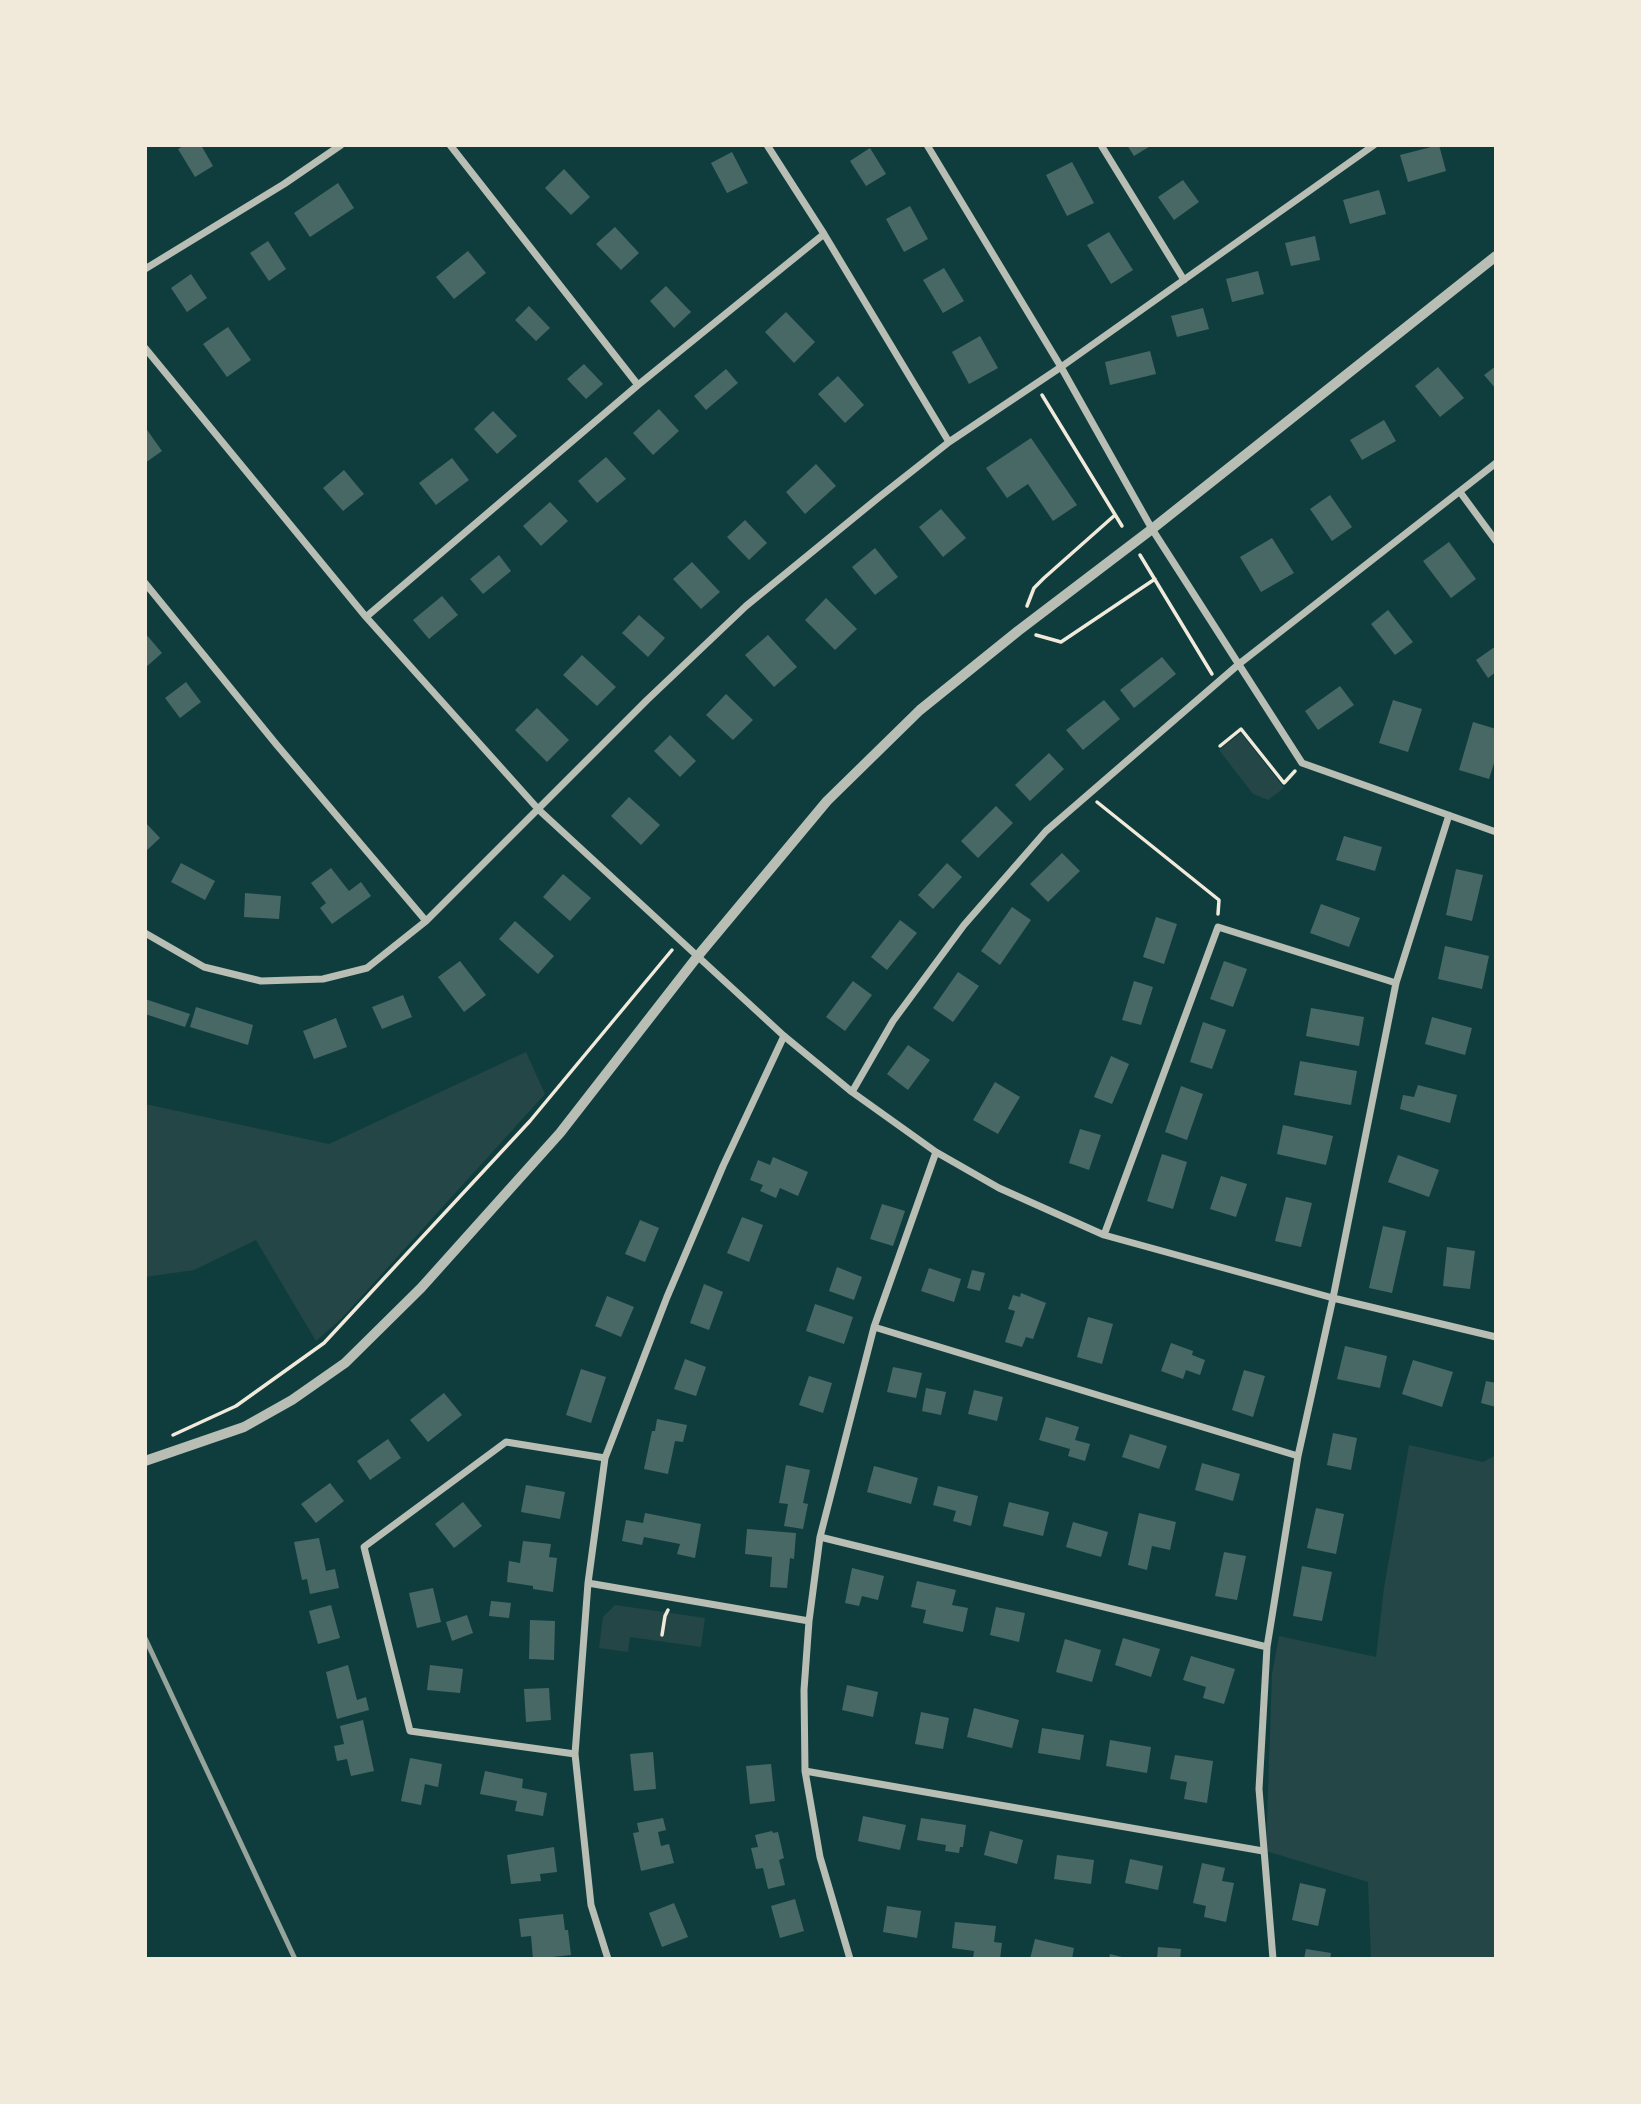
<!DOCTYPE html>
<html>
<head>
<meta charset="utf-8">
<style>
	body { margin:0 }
	#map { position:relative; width:1641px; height:2104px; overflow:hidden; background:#0f3d3e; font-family:Georgia,serif }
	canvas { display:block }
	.frame { position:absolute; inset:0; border:147px solid #f1e9da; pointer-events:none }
</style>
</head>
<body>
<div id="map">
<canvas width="1641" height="2104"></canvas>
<div class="frame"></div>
</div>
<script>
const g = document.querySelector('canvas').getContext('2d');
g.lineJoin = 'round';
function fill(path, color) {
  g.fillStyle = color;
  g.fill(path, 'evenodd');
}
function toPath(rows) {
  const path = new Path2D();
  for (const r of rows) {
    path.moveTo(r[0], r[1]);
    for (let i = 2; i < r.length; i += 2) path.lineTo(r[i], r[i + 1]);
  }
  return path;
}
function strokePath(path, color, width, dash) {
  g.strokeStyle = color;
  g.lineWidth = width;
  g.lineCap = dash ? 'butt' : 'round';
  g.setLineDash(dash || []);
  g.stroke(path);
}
fill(toPath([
	[1241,733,1284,788,1268,800,1253,794,1219,750],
	[526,1052,545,1094,341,1319,316,1341,256,1240,194,1270,145,1277,145,1104,329,1144],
	[1409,1445,1483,1462,1496,1455,1496,1959,1371,1959,1368,1882,1266,1851,1272,1674,1279,1636,1376,1657,1384,1588],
	[615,1605,705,1618,701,1647,630,1637,628,1652,599,1648,603,1617]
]), '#244646');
fill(toPath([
	[185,145,201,145,213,166,195,177,178,149],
	[1127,145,1152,145,1134,156],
	[1439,145,1446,171,1408,182,1400,155],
	[870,148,886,174,866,186,850,161],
	[732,152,748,183,727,193,711,163],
	[1072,162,1094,203,1067,216,1046,175],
	[564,169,590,197,571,215,545,188],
	[1183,180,1199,202,1174,220,1158,197],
	[338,183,354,208,310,237,294,213],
	[1379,190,1386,214,1350,224,1343,200],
	[910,206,928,239,904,252,886,219],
	[615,227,639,253,621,270,596,244],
	[1109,232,1133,270,1111,284,1087,245],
	[1315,236,1320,260,1291,266,1285,243],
	[268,241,286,269,269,281,250,253],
	[468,251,486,273,454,299,436,277],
	[944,268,964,301,943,313,923,280],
	[1258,271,1264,294,1232,302,1226,279],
	[191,274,207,298,187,312,171,288],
	[666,286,691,312,674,328,650,301],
	[529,306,550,328,536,341,515,320],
	[1203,308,1209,329,1177,337,1171,316],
	[786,312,815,342,794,363,765,332],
	[228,327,251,360,227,377,203,344],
	[980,336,998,368,969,384,952,352],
	[1150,351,1156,374,1110,385,1105,362],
	[584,364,603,384,586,399,567,379],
	[1496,366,1496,389,1484,375],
	[1438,367,1464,398,1440,417,1415,386],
	[726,369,738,383,706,410,694,396],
	[838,376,864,405,845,423,818,394],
	[659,409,679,431,653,455,633,433],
	[493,411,517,436,497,454,474,429],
	[1384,420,1396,441,1362,460,1350,440],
	[145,427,162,451,145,463],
	[1031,438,1077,505,1053,521,1028,484,1007,498,986,468],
	[606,457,626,479,597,503,578,481],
	[452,458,469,480,436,505,419,483],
	[816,464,836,486,805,514,786,492],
	[344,470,364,494,343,511,323,488],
	[1330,495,1352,527,1332,541,1310,509],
	[550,502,568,521,541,546,523,526],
	[941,509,966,538,943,557,919,527],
	[745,520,767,543,749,560,727,537],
	[1272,538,1294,573,1261,592,1240,557],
	[1449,542,1476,579,1451,598,1423,561],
	[875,548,898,577,875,595,852,567],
	[499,555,511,571,483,594,470,579],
	[692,562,720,592,701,609,673,579],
	[442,596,458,615,429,639,413,620],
	[826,598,857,629,835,650,805,620],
	[1388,610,1413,642,1395,655,1371,624],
	[639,615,665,638,648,657,622,633],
	[145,633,162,653,145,668],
	[768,635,797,667,774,687,745,655],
	[1496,646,1496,672,1488,678,1476,660],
	[582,655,616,687,597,706,563,675],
	[1162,657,1176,674,1134,708,1120,690],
	[186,682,201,702,180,718,165,698],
	[1340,686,1354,705,1318,730,1305,711],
	[726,694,753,720,733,740,706,715],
	[1104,700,1120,719,1083,750,1066,730],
	[1393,700,1422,709,1408,752,1379,743],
	[537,708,569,740,547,762,515,730],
	[1473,722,1496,729,1496,757,1489,779,1459,770],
	[670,735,696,761,680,777,654,751],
	[1049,753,1064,769,1030,801,1015,785],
	[629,797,660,825,641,845,611,816],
	[996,806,1013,823,978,858,961,841],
	[145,822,160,838,145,852],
	[1344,836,1382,847,1375,871,1336,860],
	[1062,853,1080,871,1048,902,1030,884],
	[181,863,215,881,205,900,171,882],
	[947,863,962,877,933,909,918,895],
	[331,868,349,891,361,882,371,896,332,924,320,908,326,903,311,883],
	[1456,869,1483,875,1472,921,1446,915],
	[563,874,591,898,570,921,543,897],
	[245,893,281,896,279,919,244,917],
	[1321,904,1360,918,1349,947,1310,933],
	[1012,907,1031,920,1000,965,981,951],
	[1156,917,1177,924,1164,964,1143,957],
	[900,920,917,933,887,970,871,957],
	[515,921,554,956,538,974,499,939],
	[1445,946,1489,956,1482,989,1438,979],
	[460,961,486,995,464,1012,438,977],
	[1224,961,1247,969,1233,1007,1210,999],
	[958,972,979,986,953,1022,933,1008],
	[853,981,872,995,845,1031,826,1017],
	[1134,981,1153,987,1141,1025,1122,1020],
	[403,995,412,1017,382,1029,372,1007],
	[145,999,190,1014,185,1027,145,1014],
	[196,1007,253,1025,248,1045,190,1027],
	[1311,1008,1364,1017,1359,1046,1306,1036],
	[1432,1017,1472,1028,1465,1055,1425,1044],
	[336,1018,347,1047,314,1059,303,1031],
	[1203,1022,1226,1030,1212,1069,1190,1062],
	[908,1045,930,1060,908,1090,887,1074],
	[1111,1056,1129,1064,1112,1104,1094,1097],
	[1300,1061,1357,1071,1351,1105,1294,1095],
	[995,1082,1020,1097,998,1134,973,1120],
	[1418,1085,1457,1095,1450,1123,1400,1109,1403,1095,1414,1097],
	[1181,1086,1203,1094,1187,1140,1165,1132],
	[1283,1125,1333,1136,1326,1165,1277,1154],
	[1080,1129,1101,1135,1089,1170,1069,1163],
	[1162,1154,1187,1162,1173,1209,1147,1201],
	[1398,1155,1439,1170,1429,1197,1388,1182],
	[773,1157,808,1172,798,1196,780,1188,776,1198,760,1191,763,1185,750,1180,758,1160,770,1165],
	[1221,1176,1247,1184,1236,1217,1210,1209],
	[1286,1197,1312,1203,1301,1247,1275,1241],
	[882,1204,905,1211,893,1246,870,1239],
	[742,1217,763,1225,749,1262,727,1253],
	[640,1220,659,1228,645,1262,625,1254],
	[1383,1226,1406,1231,1392,1293,1369,1288],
	[1447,1247,1475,1251,1470,1289,1443,1286],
	[837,1267,862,1277,854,1300,829,1291],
	[929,1268,961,1279,954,1302,921,1291],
	[972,1270,985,1273,980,1291,967,1288],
	[704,1284,723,1292,709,1330,690,1323],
	[1021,1293,1046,1303,1033,1339,1026,1337,1022,1347,1005,1342,1015,1311,1008,1309,1013,1295,1020,1297],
	[607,1296,634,1307,621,1337,595,1326],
	[815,1304,853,1317,844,1344,806,1331],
	[1088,1317,1113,1324,1102,1364,1077,1357],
	[1171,1343,1193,1351,1192,1355,1205,1360,1200,1375,1186,1370,1183,1379,1161,1371],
	[1345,1346,1387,1356,1380,1388,1337,1379],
	[685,1359,706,1367,696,1396,674,1389],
	[1413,1360,1453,1372,1442,1407,1402,1394],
	[893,1367,922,1373,916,1398,887,1392],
	[581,1369,606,1377,591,1423,566,1415],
	[1244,1370,1265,1376,1253,1417,1232,1410],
	[809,1376,832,1383,823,1413,799,1405],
	[1486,1381,1496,1383,1496,1407,1481,1403],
	[926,1388,946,1392,941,1415,922,1411],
	[974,1390,1003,1397,997,1421,968,1414],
	[444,1393,462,1415,428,1442,410,1420],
	[1046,1417,1079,1427,1075,1440,1090,1444,1085,1461,1068,1456,1070,1449,1039,1440],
	[657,1419,687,1425,683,1442,675,1441,668,1474,644,1469,652,1431,655,1431],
	[1333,1433,1357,1438,1351,1470,1327,1465],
	[1130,1434,1167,1446,1159,1469,1122,1457],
	[388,1439,401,1458,370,1480,357,1461],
	[1202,1463,1240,1474,1233,1501,1195,1490],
	[786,1465,810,1470,803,1503,808,1504,803,1529,784,1526,788,1504,779,1503],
	[874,1466,918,1478,911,1504,867,1492],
	[330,1483,344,1501,316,1523,301,1504],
	[526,1485,565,1492,560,1519,521,1512],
	[938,1486,978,1496,971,1526,953,1521,956,1511,933,1505],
	[463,1502,482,1526,454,1548,435,1524],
	[1009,1502,1049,1512,1043,1536,1003,1526],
	[1316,1508,1344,1514,1336,1554,1307,1548],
	[645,1513,701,1524,695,1558,677,1554,680,1544,644,1537,642,1545,622,1541,626,1520,643,1523],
	[1139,1513,1176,1522,1170,1550,1152,1546,1147,1570,1128,1565],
	[1073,1522,1108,1532,1101,1557,1066,1547],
	[747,1529,796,1533,794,1559,790,1558,787,1588,770,1587,772,1557,745,1554],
	[319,1538,326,1571,335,1569,339,1588,310,1594,307,1579,302,1580,294,1542],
	[523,1541,551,1544,549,1557,557,1558,553,1592,533,1589,533,1586,507,1582,509,1561,520,1563],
	[1224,1552,1246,1556,1237,1600,1215,1596],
	[1302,1566,1332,1572,1322,1621,1293,1616],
	[852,1568,884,1576,878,1600,862,1596,859,1606,845,1603],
	[917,1581,956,1590,952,1605,968,1608,963,1632,923,1623,926,1610,911,1607],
	[433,1588,441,1622,417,1628,409,1593],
	[491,1601,511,1603,509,1618,489,1616],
	[331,1605,340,1638,318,1644,309,1611],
	[996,1607,1025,1613,1019,1642,990,1635],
	[467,1615,473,1633,452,1641,446,1622],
	[530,1620,555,1621,554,1660,529,1659],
	[1123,1638,1160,1649,1151,1677,1115,1665],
	[1065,1639,1101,1650,1092,1682,1056,1672],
	[1191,1656,1235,1669,1224,1704,1203,1698,1206,1687,1183,1680],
	[348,1665,357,1700,366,1697,369,1710,337,1719,326,1672],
	[430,1665,463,1669,460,1693,427,1690],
	[847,1685,878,1692,873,1717,842,1710],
	[549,1688,551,1720,526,1722,524,1689],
	[974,1708,1019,1720,1012,1748,967,1737],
	[921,1712,949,1718,943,1749,915,1744],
	[363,1720,374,1771,351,1776,347,1759,337,1761,334,1746,344,1744,340,1726],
	[1042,1728,1084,1735,1080,1760,1038,1753],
	[1110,1740,1151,1747,1147,1773,1106,1766],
	[653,1752,656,1789,634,1791,630,1754],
	[1175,1755,1213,1761,1207,1803,1184,1799,1187,1782,1170,1779],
	[410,1758,442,1764,438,1787,425,1784,421,1805,401,1801],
	[771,1764,775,1801,750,1804,746,1766],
	[485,1771,523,1779,522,1788,547,1793,543,1816,515,1811,517,1801,480,1794],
	[863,1816,906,1825,900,1850,858,1841],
	[663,1818,666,1830,658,1832,661,1846,669,1844,674,1863,641,1871,633,1833,639,1832,637,1823],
	[921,1818,966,1825,963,1847,960,1847,959,1853,945,1851,946,1845,917,1840],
	[772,1831,773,1833,778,1832,784,1858,779,1860,785,1885,768,1889,763,1868,756,1869,751,1848,758,1847,755,1835],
	[990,1831,1023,1840,1017,1864,984,1855],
	[554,1847,557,1872,540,1874,541,1881,511,1884,507,1855],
	[1057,1855,1094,1860,1091,1884,1054,1879],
	[1130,1859,1163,1866,1158,1890,1125,1883],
	[1202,1863,1225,1868,1222,1881,1234,1883,1226,1922,1204,1917,1206,1906,1193,1903],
	[1300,1883,1326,1889,1318,1926,1292,1920],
	[795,1899,804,1931,780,1938,771,1906],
	[674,1903,688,1937,662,1947,649,1913],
	[887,1906,921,1911,917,1938,883,1932],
	[563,1914,565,1930,568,1930,571,1955,533,1959,531,1936,521,1937,519,1919],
	[955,1922,996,1926,994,1942,1002,1943,1000,1959,973,1959,974,1951,952,1948],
	[1035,1939,1074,1948,1072,1959,1030,1959],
	[1158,1947,1181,1949,1180,1959,1157,1959],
	[1306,1949,1331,1953,1330,1959,1304,1959],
	[1110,1954,1126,1958,1126,1959,1109,1959]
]), '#486865');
strokePath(toPath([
	[1042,395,1122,526],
	[1140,555,1212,674],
	[1027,606,1034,588,1044,578,1115,515],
	[1036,635,1061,642,1155,579],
	[1220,746,1241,729,1284,783,1295,771],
	[1097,802,1219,900,1218,914],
	[173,1435,236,1406,324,1343,530,1121,672,950],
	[662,1635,665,1616,668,1610]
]), '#f1e9da', 3.5);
strokePath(toPath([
	[450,145,638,385],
	[767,145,824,234,949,442],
	[927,145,1061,367,1152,529,1302,763,1496,832],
	[1101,145,1184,280],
	[145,269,284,184,341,145],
	[145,348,366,617,539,810,784,1036,852,1092,936,1152,999,1188,1104,1235,1333,1298,1496,1337],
	[1460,492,1496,541],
	[145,583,276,744,426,921],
	[366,617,638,385,824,234],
	[145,933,204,967,261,981,323,979,367,968,426,921,647,700,746,606,878,498,949,442,1061,367,1374,145],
	[852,1092,893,1021,964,925,1046,831,1239,664,1496,463],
	[1104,1235,1218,927,1396,983],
	[874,1327,1298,1456],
	[820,1537,1267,1647],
	[588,1583,809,1621],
	[575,1754,410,1731,364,1547,506,1442,605,1458],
	[805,1771,1263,1851],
	[608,1959,591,1905,575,1754,588,1583,605,1458,667,1297,723,1166,784,1036],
	[850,1959,820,1857,805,1771,804,1690,809,1621,820,1537,874,1327,936,1152],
	[1273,1959,1259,1789,1267,1647,1298,1456,1333,1298,1396,983,1449,815]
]), '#b8beb3', 7);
strokePath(toPath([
	[145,1461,244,1427,292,1400,345,1363,421,1288,560,1133,697,957,827,801,920,710,1018,631,1152,529,1496,256]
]), '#b8beb3', 10);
strokePath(toPath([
	[145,1638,295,1959]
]), '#97a49c', 5);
</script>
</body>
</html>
